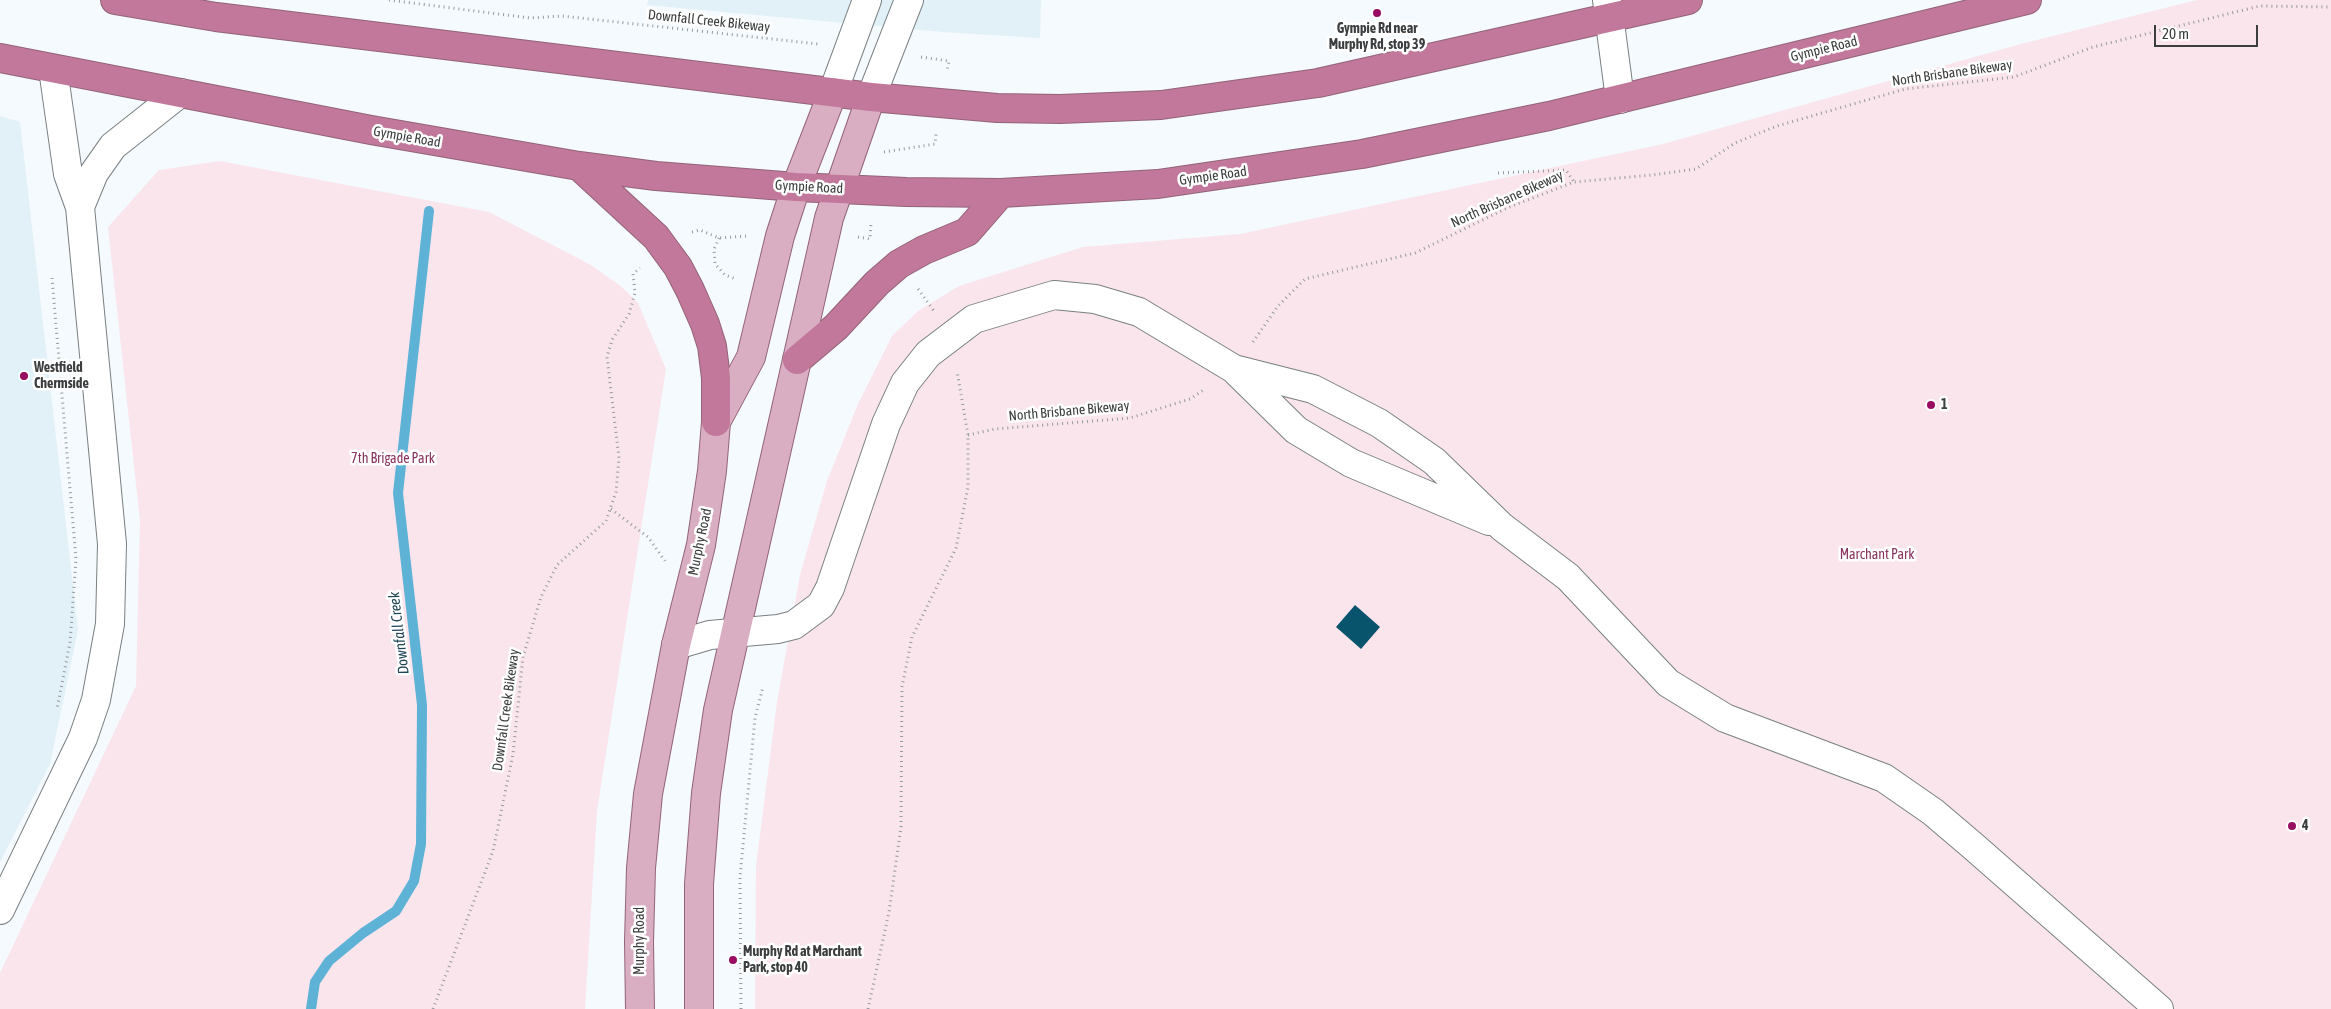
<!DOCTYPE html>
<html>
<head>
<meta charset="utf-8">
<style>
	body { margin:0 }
	#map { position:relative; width:2331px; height:1009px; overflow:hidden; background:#f4fafd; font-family:"Asap Condensed",sans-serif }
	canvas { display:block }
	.scale { position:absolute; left:2154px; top:25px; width:104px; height:22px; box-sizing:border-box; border:2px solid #3b3d3e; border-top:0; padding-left:6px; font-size:15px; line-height:18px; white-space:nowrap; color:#3b3d3e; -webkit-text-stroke:4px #fff; paint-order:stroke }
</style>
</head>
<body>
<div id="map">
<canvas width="2331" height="1009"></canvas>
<div class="scale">20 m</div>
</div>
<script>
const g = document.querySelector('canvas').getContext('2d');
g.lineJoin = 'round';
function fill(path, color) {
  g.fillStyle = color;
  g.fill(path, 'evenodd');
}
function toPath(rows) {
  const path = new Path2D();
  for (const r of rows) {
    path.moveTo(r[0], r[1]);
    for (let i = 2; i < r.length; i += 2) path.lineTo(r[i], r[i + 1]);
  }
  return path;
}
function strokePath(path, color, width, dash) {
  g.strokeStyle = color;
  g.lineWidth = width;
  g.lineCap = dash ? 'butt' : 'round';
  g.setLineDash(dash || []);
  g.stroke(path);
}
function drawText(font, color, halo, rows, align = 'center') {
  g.font = font + ' "Asap Condensed",sans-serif';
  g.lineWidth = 5;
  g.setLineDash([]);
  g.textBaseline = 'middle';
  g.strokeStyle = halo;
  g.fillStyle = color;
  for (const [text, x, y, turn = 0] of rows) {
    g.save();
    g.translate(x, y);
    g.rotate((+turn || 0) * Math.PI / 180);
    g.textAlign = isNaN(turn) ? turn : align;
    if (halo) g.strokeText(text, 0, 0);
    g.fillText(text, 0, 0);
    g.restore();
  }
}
fill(toPath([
	[648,0,1041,0,1040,38,943,32,647,5],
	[0,116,20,122,78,630,50,764,0,862]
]), '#e2f0f7');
fill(toPath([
	[2197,0,2331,0,2331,1009,755,1009,756,866,777,702,800,575,827,481,858,404,892,336,918,311,959,286,1083,247,1240,234,1663,144,2021,44],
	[220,161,489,212,591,265,622,287,638,303,666,369,597,811,585,1009,0,1009,0,973,136,686,140,521,108,227,159,170]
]), '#fae5ed');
strokePath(toPath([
	[311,1009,315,982,329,961,363,933,396,911,414,881,421,844,422,705,398,493,429,211]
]), '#5db2d5', 10);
fill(toPath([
	[1355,605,1380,627,1361,649,1336,627]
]), '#08546d');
const minor = toPath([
	[1607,0,1620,99],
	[833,92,867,0],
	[871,97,909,0],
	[80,207,94,173,113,146,180,93],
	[1234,369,1313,389,1379,423,1434,461,1502,527,1568,577,1668,683,1725,718,1884,778,1933,812,1973,846,2159,1009],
	[676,645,710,635,778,629,794,625,821,605,830,588,886,424,905,383,928,354,974,319,1054,295,1095,299,1139,312,1234,369,1296,430,1351,463,1489,521],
	[0,910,83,738,96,700,110,624,112,544,80,207,68,174,53,69]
]);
const major = toPath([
	[640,1009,639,942,641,868,648,794,676,645,701,545,712,471,716,422,751,357,780,236,796,187,833,92],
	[699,1009,699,884,706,793,718,710,829,218,871,97]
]);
const highway = toPath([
	[115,0,216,17,871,97,997,108,1060,109,1161,105,1318,83,1688,0],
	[0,58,371,130,579,166,656,176,796,187,906,192,1001,193,1158,184,1362,154,1549,116,2027,0],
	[579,166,656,237,678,267,690,290,705,324,712,346,716,378,716,422],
	[797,360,836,327,877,283,899,264,924,250,967,232,1001,193]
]);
strokePath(minor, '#7a8082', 30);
strokePath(major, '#93637a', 30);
strokePath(highway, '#93637a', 30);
strokePath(toPath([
	[389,0,530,18,562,16,818,44],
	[921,57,949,61,947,71],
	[884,152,935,144,936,134],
	[1498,173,1566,170,1574,182],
	[692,232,700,230,719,238,747,236],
	[858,237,870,239,871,223],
	[719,238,714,249,715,264,725,275,736,279],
	[52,278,76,559,70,643,57,709],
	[918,289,934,311],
	[1253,342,1278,306,1305,279,1415,253,1507,208,1574,182,1652,175,1696,169,1735,143,1777,126,1905,89,2014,77,2093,47,2260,6,2331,7],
	[968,435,995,429,1130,418,1190,399,1205,389],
	[611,509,648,537,665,561],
	[433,1009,493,851,513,754,523,657,541,597,557,565,606,521,616,492,619,458,607,357,612,340,629,314,635,293,633,274,640,268],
	[741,1009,740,877,755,718,763,687],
	[868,1009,889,912,901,827,902,687,912,637,956,548,968,487,968,435,957,371]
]), '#969a9c', 3, [1, 4]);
strokePath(minor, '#fff', 28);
strokePath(major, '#daaec2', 28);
strokePath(highway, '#c2789a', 28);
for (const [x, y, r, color] of [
	[1377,13,5,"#980d61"],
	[24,376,5,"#980d61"],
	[1931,405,5,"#980d61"],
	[2292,826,5,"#980d61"],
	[733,960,5,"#980d61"]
]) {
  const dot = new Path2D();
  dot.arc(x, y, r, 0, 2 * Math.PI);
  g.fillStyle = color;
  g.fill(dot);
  strokePath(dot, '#fff', 2);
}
drawText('14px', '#3b3d3e', '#fff', [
	["Downfall Creek Bikeway",709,21,6],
	["Gympie Road",1824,49,-14],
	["North Brisbane Bikeway",1952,73,-8],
	["Gympie Road",407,137,10],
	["Gympie Road",1213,176,-8],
	["Gympie Road",809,187,3],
	["North Brisbane Bikeway",1507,199,-24],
	["North Brisbane Bikeway",1069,411,-5],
	["Murphy Road",700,542,-78],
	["Downfall Creek Bikeway",506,710,-82],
	["Murphy Road",640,941,-90]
]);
drawText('bold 14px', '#3b3d3e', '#fff', [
	["Gympie Rd near",1377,29,"center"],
	["Murphy Rd, stop 39",1377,45,"center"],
	["Westfield",34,368],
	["Chermside",34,384],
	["1",1941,405],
	["4",2302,826],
	["Murphy Rd at Marchant",743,952],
	["Park, stop 40",743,968]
], 'left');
drawText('14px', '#8a3460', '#fff', [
	["7th Brigade Park",393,459],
	["Marchant Park",1877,555]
]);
drawText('italic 15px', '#204656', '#fff', [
	["Downfall Creek",399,633,-97]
]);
</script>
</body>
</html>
